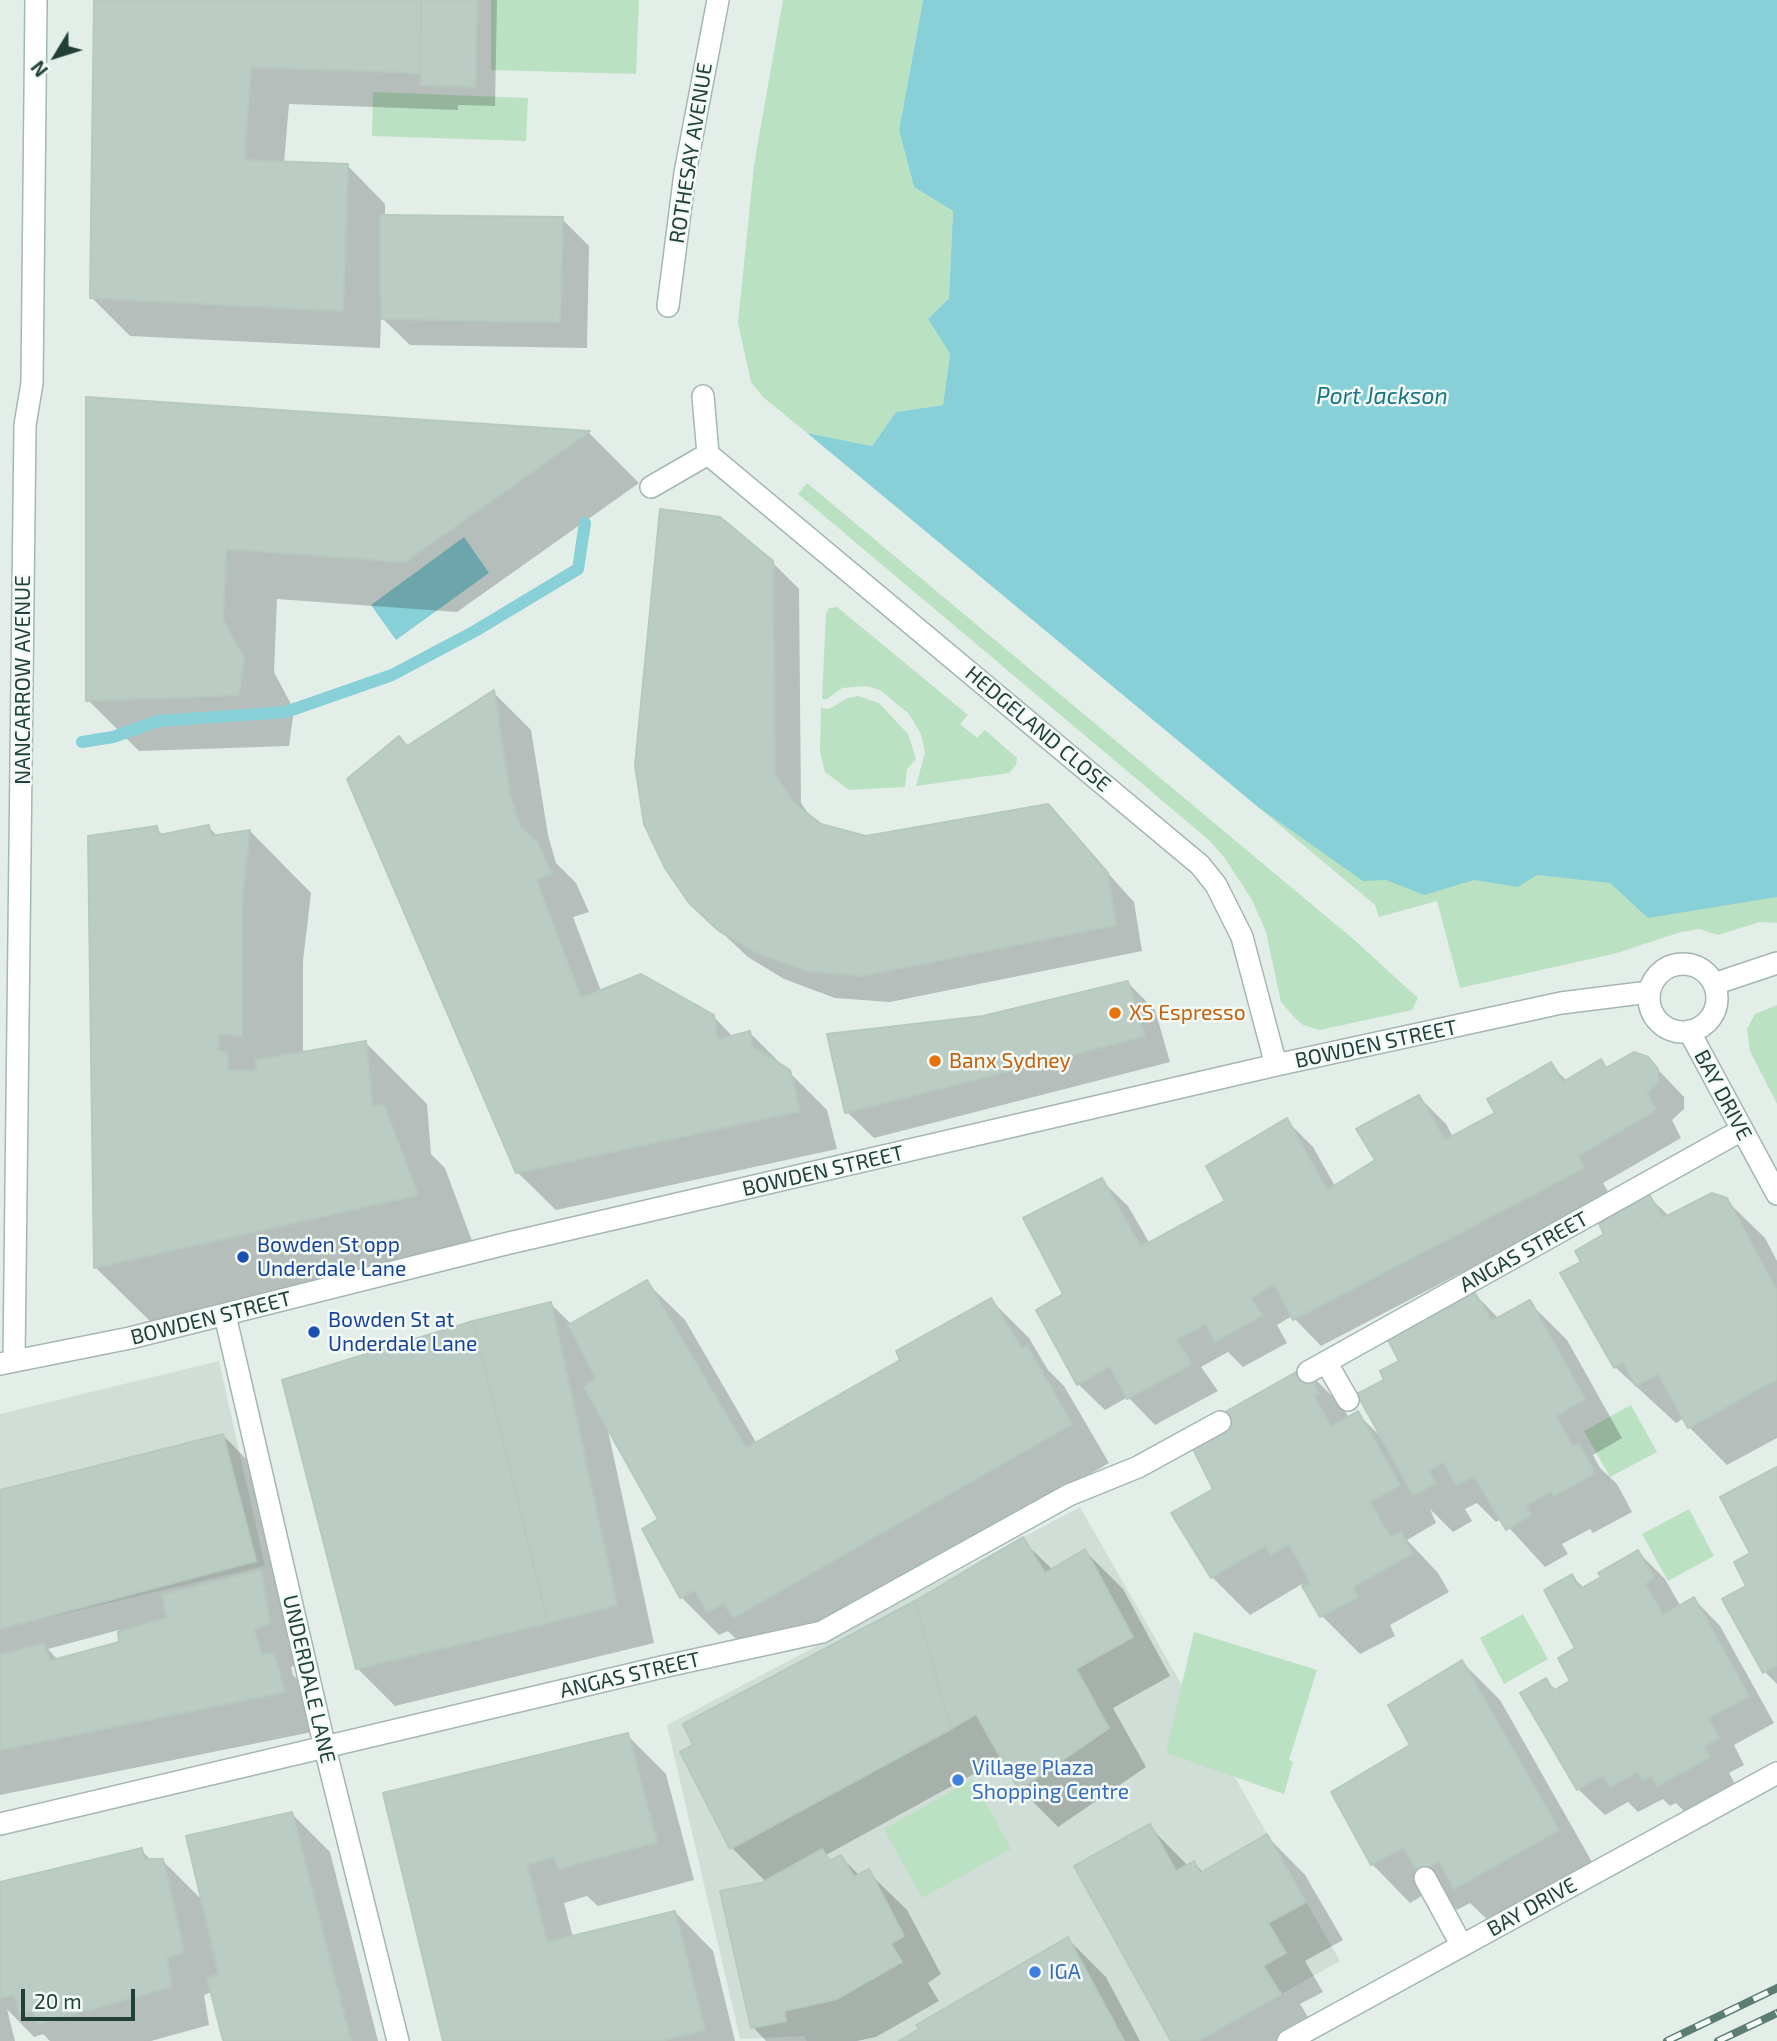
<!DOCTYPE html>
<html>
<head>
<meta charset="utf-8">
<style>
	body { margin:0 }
	#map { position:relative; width:1777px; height:2041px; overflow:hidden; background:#e3eee9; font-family:"Exo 2",sans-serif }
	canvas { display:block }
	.north { position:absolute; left:21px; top:21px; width:70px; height:70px; -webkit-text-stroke:5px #f4faf7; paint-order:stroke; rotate:232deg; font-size:19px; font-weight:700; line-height:28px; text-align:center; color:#214137 }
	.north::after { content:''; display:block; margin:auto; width:24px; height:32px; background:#214137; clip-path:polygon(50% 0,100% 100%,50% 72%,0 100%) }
	.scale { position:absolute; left:21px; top:1989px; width:114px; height:32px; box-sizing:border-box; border:4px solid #214137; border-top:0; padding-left:9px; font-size:21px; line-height:24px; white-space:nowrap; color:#214137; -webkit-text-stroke:5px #f4faf7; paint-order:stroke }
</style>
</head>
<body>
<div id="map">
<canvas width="1777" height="2041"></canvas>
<div class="north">N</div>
<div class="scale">20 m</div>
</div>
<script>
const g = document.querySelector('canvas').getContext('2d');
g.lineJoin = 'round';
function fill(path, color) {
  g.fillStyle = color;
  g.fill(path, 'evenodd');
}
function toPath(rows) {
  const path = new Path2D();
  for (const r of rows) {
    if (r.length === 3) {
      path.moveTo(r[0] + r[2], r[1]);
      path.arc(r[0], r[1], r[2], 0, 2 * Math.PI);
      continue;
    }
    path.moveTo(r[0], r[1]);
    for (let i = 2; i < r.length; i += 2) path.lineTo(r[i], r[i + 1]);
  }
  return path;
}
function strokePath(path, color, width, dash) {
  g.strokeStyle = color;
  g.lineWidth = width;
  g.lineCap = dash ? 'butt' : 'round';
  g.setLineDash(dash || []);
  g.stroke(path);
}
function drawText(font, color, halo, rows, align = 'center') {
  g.font = font + ' "Exo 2",sans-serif';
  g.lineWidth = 5;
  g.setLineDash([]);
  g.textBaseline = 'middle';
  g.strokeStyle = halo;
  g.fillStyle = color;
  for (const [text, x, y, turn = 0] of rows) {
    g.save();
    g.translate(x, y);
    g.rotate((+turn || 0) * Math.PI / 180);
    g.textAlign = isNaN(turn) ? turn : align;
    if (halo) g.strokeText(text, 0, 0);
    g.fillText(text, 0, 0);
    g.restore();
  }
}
fill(toPath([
	[219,1361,265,1566,0,1629,0,1414],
	[1080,1507,1340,1961,1198,2041,807,2041,804,2036,740,2039,667,1725]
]), '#d1ded8');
fill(toPath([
	[491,0,639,0,636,74,491,70],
	[783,0,923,0,899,130,914,187,953,211,949,298,928,319,950,354,943,405,896,412,872,446,807,433,763,397,751,382,738,323,754,165],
	[373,92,528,98,526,141,372,136],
	[807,483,1352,938,1418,998,1412,1010,1320,1030,1303,1025,1294,1017,1281,1002,1266,932,1252,900,1224,857,1209,840,798,494],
	[837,607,968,715,960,724,977,738,985,730,1017,758,1016,765,1009,773,916,786,925,752,921,734,909,714,880,690,866,686,842,688,827,699,822,699,826,614,829,608],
	[858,696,879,703,908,734,916,759,907,769,905,787,849,790,825,772,820,752,821,708,829,709,848,698],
	[1327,798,1777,857,1777,923,1760,922,1718,935,1699,929,1681,932,1617,953,1460,988,1437,901,1379,917,1375,905,1258,807],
	[1777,1005,1777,1104,1750,1051,1747,1029,1755,1014],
	[1631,1405,1657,1452,1610,1477,1584,1431],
	[1689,1509,1714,1556,1668,1581,1642,1534],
	[1523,1614,1548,1659,1504,1684,1480,1638],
	[1194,1632,1317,1670,1289,1760,1293,1762,1284,1794,1166,1753],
	[973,1779,1011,1849,922,1898,884,1829]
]), '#bbe1c3');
fill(toPath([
	[923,0,1777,0,1777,897,1648,918,1610,883,1537,875,1518,887,1474,880,1424,895,1386,880,1363,881,1258,807,807,433,872,446,896,412,943,405,950,354,928,319,949,298,953,211,914,187,899,130],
	[464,537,489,573,396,640,371,605]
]), '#87d0d7');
fill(toPath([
	[95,0,497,0,495,106,458,105,458,110,289,104,284,163,347,165,385,204,385,217,562,219,589,246,587,348,410,345,381,317,380,348,130,336,92,298],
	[88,399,589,433,639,483,457,612,277,599,274,672,294,710,289,746,139,751,88,700],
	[772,562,799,589,801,803,812,819,821,825,866,838,1047,806,1134,902,1142,951,890,1002,835,998,784,979,748,957,718,929],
	[493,692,531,730,548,835,556,863,576,883,589,912,573,917,601,991,713,1016,733,1037,750,1033,827,1110,837,1149,556,1210,517,1172,408,747],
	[209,827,218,837,250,831,311,893,303,961,303,1053,366,1043,427,1104,431,1154,445,1168,478,1257,157,1328,95,1267,156,828,164,836],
	[1128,983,1155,1010,1170,1062,874,1138,847,1112,984,1018],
	[1647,1058,1684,1097,1684,1109,1672,1120,1681,1138,1603,1183,1610,1195,1321,1346,1292,1316,1277,1325,1287,1343,1243,1367,1228,1352,1201,1367,1218,1391,1155,1425,1128,1397,1105,1410,1078,1384,1066,1295,1101,1180,1128,1206,1150,1244,1228,1202,1286,1120,1313,1147,1335,1186,1378,1160,1419,1097,1446,1124,1453,1137,1498,1113,1550,1064,1567,1081,1600,1061,1608,1069],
	[1716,1196,1726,1200,1765,1238,1777,1261,1777,1438,1727,1465,1689,1427,1684,1418,1676,1423,1615,1367,1583,1263,1606,1235,1649,1197,1669,1216,1702,1197],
	[646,1282,685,1320,757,1444,902,1360,991,1300,1029,1338,1048,1370,1064,1386,1109,1463,773,1655,760,1642,747,1650,728,1631,719,1635,681,1597,661,1520,607,1426,654,1643,395,1706,357,1668,551,1304,572,1325],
	[1473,1292,1499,1319,1529,1302,1567,1340,1622,1438,1593,1455,1600,1468,1617,1484,1632,1512,1593,1533,1590,1529,1562,1544,1568,1554,1545,1567,1501,1519,1496,1522,1477,1503,1465,1509,1472,1521,1453,1532,1430,1509,1436,1523,1407,1540,1438,1573,1449,1592,1390,1625,1395,1636,1360,1654,1322,1616,1302,1584,1250,1615,1212,1577,1215,1490,1305,1369,1343,1407,1349,1418,1357,1413,1382,1438,1386,1380,1401,1361],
	[223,1435,249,1462,282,1587,277,1589,299,1610,307,1661,291,1667,293,1675,311,1693,322,1730,0,1795,0,1492],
	[119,1630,121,1643,58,1660,48,1649],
	[1777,1469,1777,1684,1765,1672,1748,1587,1752,1554],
	[1022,1540,1053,1570,1085,1551,1123,1589,1170,1676,1113,1708,1146,1767,1058,1827,1020,1789,1003,1758,826,1855,833,1862,841,1857,860,1876,868,1872,907,1910,941,1974,928,1983,939,2001,876,2037,857,2041,766,2041,753,2027,761,1884,766,1882,732,1848,916,1602],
	[1638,1552,1665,1579,1681,1607,1694,1599,1720,1626,1774,1723,1734,1745,1744,1765,1729,1773,1735,1784,1685,1812,1676,1803,1670,1806,1663,1799,1638,1812,1628,1802,1605,1815,1578,1789,1546,1680,1557,1691,1573,1682,1578,1649,1572,1576,1585,1589],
	[1462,1662,1500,1700,1596,1869,1494,1926,1470,1903,1457,1910,1435,1888,1410,1903,1372,1864,1334,1793,1413,1745],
	[627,1735,666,1774,694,1880,598,1906,587,1896,564,1903,573,1937,675,1912,713,1951,735,2041,445,2041,385,1794],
	[292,1814,330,1852,378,2041,226,2041,212,1992,204,1995,209,2025,151,2041,50,2041,43,2034,34,2037,7,2009,15,2041,0,2041,0,1884,141,1850,152,1861,163,1861,204,1902],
	[1149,1826,1188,1866,1194,1863,1204,1873,1267,1836,1305,1875,1343,1940,1305,1961,1323,1992,1300,2004,1318,2033,1303,2041,1173,2041],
	[1068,1939,1106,1977,1140,2041,902,2041]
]), '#0003');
strokePath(toPath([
	[82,742,113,737,158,721,286,712,392,675,475,631,578,569,585,523]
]), '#87d0d7', 12);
const building = toPath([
	[94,0,421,0,420,73,251,67,244,160,348,164,343,311,90,298,94,0],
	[421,0,477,0,475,87,421,85,421,0],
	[380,215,563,217,560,322,381,319,380,215],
	[86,397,590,431,405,562,226,549,223,620,244,658,239,695,86,701,86,397],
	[660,509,720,517,773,561,775,775,795,804,821,824,866,836,1048,804,1108,873,1116,925,862,976,807,971,755,952,719,931,689,903,665,868,644,824,635,765,660,509],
	[494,690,510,796,520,827,538,843,552,874,536,879,581,998,641,974,714,1015,717,1040,750,1031,752,1046,790,1070,800,1111,516,1173,347,779,399,736,407,746,494,690],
	[209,825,211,836,250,830,242,899,242,1036,219,1034,218,1050,227,1053,228,1070,256,1071,256,1060,366,1041,372,1106,384,1105,418,1195,94,1268,88,836,157,826,159,835,209,825],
	[1128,981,1145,1036,845,1113,827,1034,983,1016,1128,981],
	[1634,1052,1648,1057,1658,1069,1658,1082,1647,1093,1656,1110,1578,1156,1584,1168,1293,1320,1274,1284,1251,1298,1262,1315,1215,1342,1206,1324,1176,1339,1192,1364,1127,1399,1110,1366,1077,1385,1036,1310,1063,1294,1023,1218,1102,1178,1141,1247,1225,1201,1206,1166,1287,1118,1327,1190,1375,1160,1356,1129,1419,1095,1445,1140,1495,1113,1487,1099,1551,1062,1563,1082,1601,1059,1606,1068,1634,1052],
	[1712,1193,1727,1198,1777,1291,1777,1379,1688,1428,1658,1374,1636,1386,1623,1362,1614,1368,1560,1273,1581,1262,1575,1251,1604,1234,1599,1224,1649,1194,1663,1218,1712,1193],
	[647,1280,746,1448,900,1360,896,1351,991,1298,1022,1349,1027,1346,1072,1424,733,1618,724,1603,707,1613,695,1590,680,1598,642,1529,658,1519,584,1387,596,1378,568,1325,647,1280],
	[1473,1290,1492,1321,1530,1300,1585,1399,1556,1416,1573,1447,1579,1444,1595,1473,1554,1496,1551,1491,1525,1506,1531,1515,1506,1530,1474,1476,1456,1485,1444,1462,1429,1471,1436,1483,1413,1495,1357,1394,1384,1380,1380,1371,1399,1361,1387,1338,1473,1290],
	[551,1302,617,1605,548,1623,473,1321,551,1302],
	[473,1321,548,1623,356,1669,282,1380,473,1321],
	[1305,1367,1319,1393,1314,1396,1331,1427,1358,1411,1400,1485,1370,1502,1390,1537,1401,1532,1412,1554,1353,1587,1358,1597,1320,1617,1302,1586,1311,1584,1289,1544,1271,1555,1265,1546,1211,1578,1171,1513,1213,1489,1192,1447,1218,1416,1305,1367],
	[223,1434,256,1561,0,1629,0,1490,223,1434],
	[1777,1467,1777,1665,1763,1673,1722,1599,1746,1586,1734,1562,1750,1553,1720,1497,1777,1467],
	[1023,1537,1045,1573,1085,1549,1133,1637,1076,1669,1109,1728,1019,1790,976,1714,951,1729,915,1601,1023,1537],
	[1638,1550,1654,1578,1645,1584,1663,1615,1694,1597,1749,1696,1708,1718,1719,1738,1704,1746,1710,1757,1657,1786,1651,1776,1642,1780,1637,1772,1610,1787,1603,1775,1577,1790,1520,1693,1546,1678,1553,1691,1570,1681,1558,1658,1575,1648,1544,1590,1572,1574,1580,1589,1601,1577,1598,1573,1638,1550],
	[261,1570,270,1623,254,1629,262,1655,274,1653,285,1692,0,1750,0,1655,44,1643,49,1661,119,1642,118,1632,167,1618,162,1595,261,1570],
	[915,1601,951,1729,730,1849,680,1752,693,1745,683,1724,915,1601],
	[1462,1660,1559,1830,1454,1889,1439,1861,1418,1873,1404,1847,1371,1865,1331,1792,1410,1745,1388,1705,1462,1660],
	[628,1733,657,1842,558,1869,554,1857,527,1865,547,1942,675,1911,705,2030,660,2041,443,2041,383,1793,628,1733],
	[292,1812,351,2041,223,2040,207,1978,219,1974,186,1836,292,1812],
	[1150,1824,1176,1871,1194,1861,1200,1873,1267,1834,1306,1902,1268,1923,1286,1953,1263,1966,1281,1994,1198,2041,1171,2041,1074,1866,1150,1824],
	[142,1848,144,1859,163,1859,184,1952,167,1957,171,1987,37,2024,33,2010,20,2014,14,1994,0,1998,0,1882,142,1848],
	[822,1849,830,1861,841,1855,854,1877,869,1869,904,1936,891,1944,902,1962,837,1999,784,2011,786,2021,751,2028,720,1891,761,1883,822,1849],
	[1068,1937,1124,2041,899,2041,919,2029,916,2025,1068,1937]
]);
fill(building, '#bbccc4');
strokePath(building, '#b5c9bf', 2);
const service = toPath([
	[1326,1362,1348,1400],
	[1308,1372,1740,1131],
	[662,1667,822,1632,1069,1495,1138,1467,1220,1422],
	[1425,1878,1462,1946]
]);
const minor = toPath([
	[668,306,685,173,718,0],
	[703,396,708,454],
	[651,487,708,454,1200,865,1216,885,1242,937,1276,1065],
	[1683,998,34],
	[1714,984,1777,963],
	[1689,1031,1777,1194],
	[225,1315,325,1748,398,2041],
	[14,1360,25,425,32,383,36,0],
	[0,1364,130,1338,505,1244,1276,1065,1561,1003,1649,992],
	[0,1824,662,1667],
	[1288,2041,1777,1773]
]);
strokePath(service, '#a5b7b0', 24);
strokePath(minor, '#a5b7b0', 24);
strokePath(service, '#fff', 21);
strokePath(minor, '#fff', 21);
const rail = toPath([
	[1667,2041,1777,1988],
	[1718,2041,1777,2013]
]);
strokePath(rail, '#5c7d72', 8);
strokePath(rail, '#f4faf7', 5, [16]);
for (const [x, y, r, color] of [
	[1115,1013,7,"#e8710a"],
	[935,1061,7,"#e8710a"],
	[243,1257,7,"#1a4fb4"],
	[314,1332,7,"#1a4fb4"],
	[958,1780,7,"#3f7fe0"],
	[1035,1972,7,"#3f7fe0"]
]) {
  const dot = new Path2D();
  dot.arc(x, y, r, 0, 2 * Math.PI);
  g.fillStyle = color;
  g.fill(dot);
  strokePath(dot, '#f4faf7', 2.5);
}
drawText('21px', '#214137', '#f4faf7', [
	["ROTHESAY AVENUE",691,153,-81],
	["NANCARROW AVENUE",23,680,-90],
	["HEDGELAND CLOSE",1038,729,40],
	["BOWDEN STREET",1376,1044,-12],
	["BAY DRIVE",1723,1095,62],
	["BOWDEN STREET",823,1171,-13],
	["ANGAS STREET",1524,1252,-29],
	["BOWDEN STREET",211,1318,-14],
	["ANGAS STREET",630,1675,-13],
	["UNDERDALE LANE",309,1679,77],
	["BAY DRIVE",1532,1907,-29]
]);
drawText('21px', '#c56008', '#f4faf7', [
	["XS Espresso",1129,1013],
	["Banx Sydney",949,1061]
], 'left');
drawText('21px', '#164399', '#f4faf7', [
	["Bowden St opp",257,1245],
	["Underdale Lane",257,1269],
	["Bowden St at",328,1320],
	["Underdale Lane",328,1344]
], 'left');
drawText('21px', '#366cbe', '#f4faf7', [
	["Village Plaza",972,1768],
	["Shopping Centre",972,1792],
	["IGA",1049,1972]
], 'left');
drawText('italic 23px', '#167783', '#f4faf7', [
	["Port Jackson",1382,396]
]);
</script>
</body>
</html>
